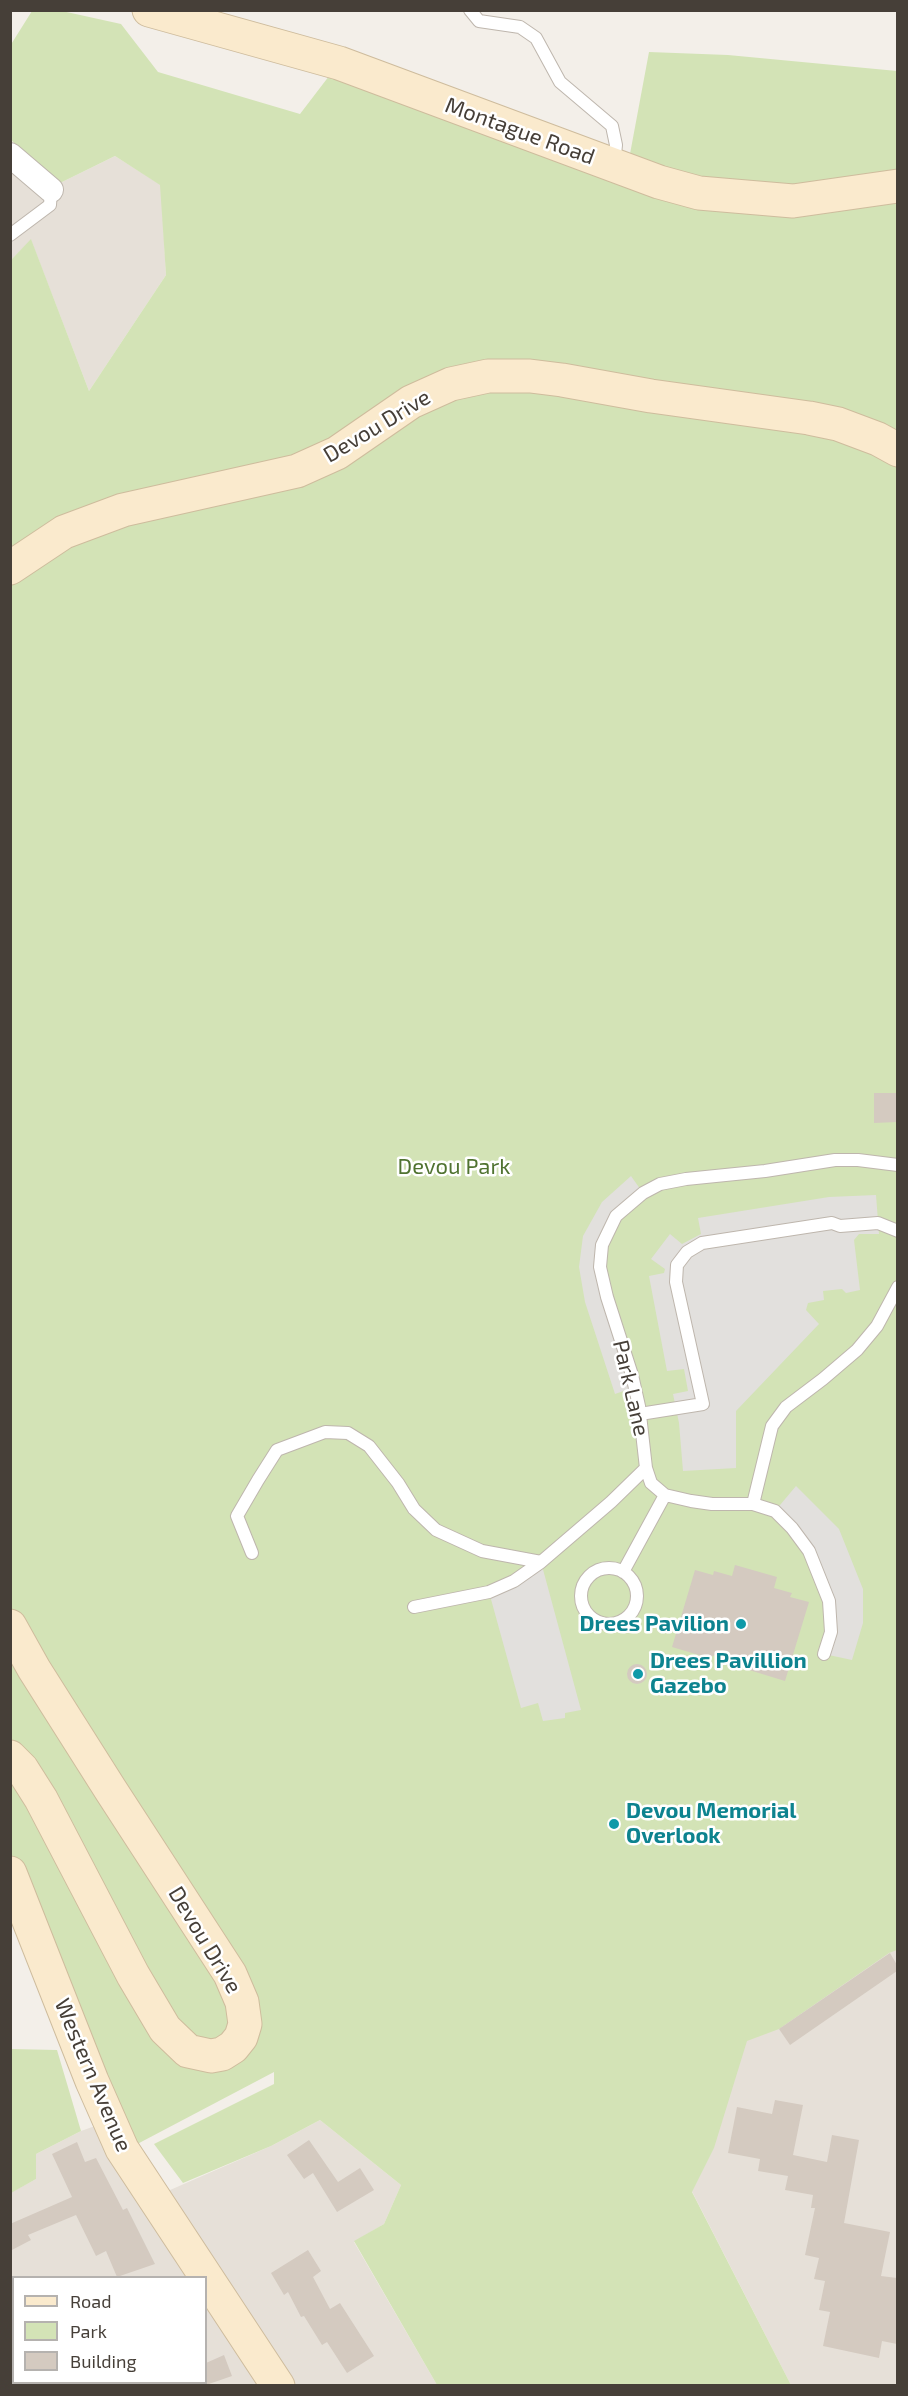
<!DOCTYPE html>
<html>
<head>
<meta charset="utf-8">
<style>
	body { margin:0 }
	#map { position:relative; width:908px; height:2396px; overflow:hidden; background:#f3efe9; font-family:"Exo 2",sans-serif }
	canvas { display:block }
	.frame { position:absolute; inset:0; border:12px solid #463f38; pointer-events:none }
	.legend { position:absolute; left:12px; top:2276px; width:195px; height:108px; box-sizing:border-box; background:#fff; border:2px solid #b5b2af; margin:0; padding:8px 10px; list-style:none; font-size:18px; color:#463f38 }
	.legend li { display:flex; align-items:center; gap:12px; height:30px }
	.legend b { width:30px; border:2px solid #b5b2af }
</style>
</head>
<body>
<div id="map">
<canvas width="908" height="2396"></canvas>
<div class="frame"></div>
<ul class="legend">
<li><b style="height:8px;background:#faeacd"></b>Road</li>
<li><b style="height:16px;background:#d3e3b6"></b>Park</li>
<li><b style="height:16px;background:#d4cac0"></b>Building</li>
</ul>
</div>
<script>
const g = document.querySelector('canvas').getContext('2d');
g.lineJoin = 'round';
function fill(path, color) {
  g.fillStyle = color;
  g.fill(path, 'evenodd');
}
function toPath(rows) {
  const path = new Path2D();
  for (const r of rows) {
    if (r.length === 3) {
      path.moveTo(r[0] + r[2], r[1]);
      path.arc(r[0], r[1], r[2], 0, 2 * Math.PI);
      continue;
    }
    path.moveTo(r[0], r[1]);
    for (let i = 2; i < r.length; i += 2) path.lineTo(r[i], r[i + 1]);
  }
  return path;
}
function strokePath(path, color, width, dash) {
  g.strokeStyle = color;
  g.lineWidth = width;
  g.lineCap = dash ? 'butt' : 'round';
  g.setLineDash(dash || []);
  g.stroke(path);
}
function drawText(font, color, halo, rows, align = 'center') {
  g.font = font + ' "Exo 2",sans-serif';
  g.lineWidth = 5;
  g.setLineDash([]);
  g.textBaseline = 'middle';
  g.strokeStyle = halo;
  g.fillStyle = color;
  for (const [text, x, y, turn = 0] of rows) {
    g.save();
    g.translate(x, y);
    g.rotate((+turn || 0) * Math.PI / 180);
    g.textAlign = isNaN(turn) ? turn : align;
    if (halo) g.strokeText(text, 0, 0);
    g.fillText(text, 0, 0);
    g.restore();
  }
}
fill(toPath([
	[10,140,58,184,115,156,161,185,166,275,89,391,31,240,11,260],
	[897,1893,897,2385,791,2385,612,2035],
	[320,2120,401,2185,384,2224,354,2242,437,2385,45,2385,43,2383,206,2382,206,2278,14,2278,13,2338,10,2334,10,2193,36,2179,36,2154,81,2131,109,2121,154,2197,271,2146]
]), '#e6e0d8');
fill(toPath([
	[32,11,62,11,121,24,158,72,300,114,339,63,627,170,649,52,728,55,897,71,897,1950,889,1953,779,2029,747,2041,714,2148,692,2192,791,2385,437,2385,354,2241,384,2224,401,2185,320,2120,271,2146,183,2183,154,2144,274,2084,274,2072,124,2151,11,1873,11,260,31,239,89,391,166,275,160,185,115,156,58,184,11,140,10,46],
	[11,2049,57,2050,81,2131,36,2154,36,2179,11,2193]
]), '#d3e3b6');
fill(toPath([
	[631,1176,643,1193,616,1216,600,1267,635,1387,615,1394,585,1302,579,1267,583,1236,602,1202],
	[876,1195,879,1234,859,1234,854,1240,860,1290,846,1293,842,1289,823,1291,824,1300,808,1303,806,1310,819,1324,736,1411,736,1468,683,1471,679,1423,673,1394,688,1391,684,1369,667,1371,649,1276,664,1273,665,1269,651,1259,670,1234,682,1244,701,1234,698,1218,829,1197],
	[796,1486,839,1529,863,1589,863,1623,852,1660,824,1654,831,1632,809,1551,775,1511],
	[541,1562,581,1710,565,1713,565,1718,543,1721,538,1703,521,1708,489,1592]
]), '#e2e0dd');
fill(toPath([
	[874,1093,897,1093,897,1122,874,1123],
	[735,1565,777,1577,774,1588,792,1593,790,1597,809,1602,785,1681,749,1670,746,1662,717,1654,709,1658,672,1647,695,1570,713,1575,714,1571,732,1576],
	[637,1674,10],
	[890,1953,897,1965,897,1971,790,2045,779,2029],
	[775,2100,803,2105,793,2155,827,2162,832,2135,859,2140,844,2223,890,2232,881,2276,897,2278,897,2344,882,2341,879,2358,823,2346,830,2312,819,2310,825,2281,814,2279,819,2258,805,2255,815,2208,811,2208,813,2195,785,2190,788,2176,758,2171,760,2159,728,2153,737,2107,772,2114],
	[309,2140,338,2182,360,2168,374,2190,337,2212,313,2173,304,2179,287,2155],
	[77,2142,85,2162,96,2158,123,2210,127,2208,155,2264,117,2277,106,2251,96,2256,76,2215,28,2235,31,2240,10,2251,10,2224,72,2197,52,2154],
	[308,2250,321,2271,313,2277,330,2309,340,2303,374,2356,347,2373,327,2342,322,2345,304,2316,301,2317,288,2292,284,2295,271,2273],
	[224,2355,232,2376,206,2385,206,2363]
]), '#d4cac0');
const lane = toPath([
	[470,10,479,21,520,27,536,38,560,82,612,126,616,145,614,163],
	[10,235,50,205,51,190],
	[640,1414,703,1404,676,1282,677,1265,687,1252,702,1243,832,1223,840,1226,878,1223,898,1231],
	[753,1504,772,1426,786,1407,823,1379,857,1350,877,1326,898,1287],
	[252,1553,237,1516,258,1480,277,1450,325,1432,348,1433,369,1446,398,1483,414,1509,436,1530,482,1551,541,1562],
	[609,1596,28],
	[623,1572,665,1495],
	[414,1607,489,1592,514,1581,541,1562,611,1502,646,1468],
	[824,1654,831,1632,829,1601,809,1551,792,1528,775,1511,753,1504,712,1504,691,1501,665,1495,651,1483,646,1468,639,1406,632,1375,607,1297,600,1267,602,1245,616,1216,643,1193,660,1184,686,1179,765,1171,835,1160,858,1160,898,1165]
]);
const street = toPath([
	[10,155,51,190],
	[10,2334,14,2338],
	[43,2382,45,2386]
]);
const secondary = toPath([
	[149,10,339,63,659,182,699,193,793,201,898,186],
	[10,568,64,532,123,510,297,471,337,453,411,402,451,384,488,376,530,376,562,380,651,396,809,418,838,424,878,439,898,450],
	[10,1626,34,1669,110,1789,230,1974,242,2002,245,2024,241,2037,233,2047,222,2054,211,2056,188,2051,165,2029,133,1975,41,1799,22,1769,10,1757],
	[10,1873,92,2081,122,2149,278,2386]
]);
strokePath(lane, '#beb6ad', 14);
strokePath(street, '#beb6ad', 26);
strokePath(secondary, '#cebc9d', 35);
strokePath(lane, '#fff', 12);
strokePath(street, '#fff', 24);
strokePath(secondary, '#faeacd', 33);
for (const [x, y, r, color] of [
	[741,1624,6,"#0f9aa8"],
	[638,1674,6,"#0f9aa8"],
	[614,1824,6,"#0f9aa8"]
]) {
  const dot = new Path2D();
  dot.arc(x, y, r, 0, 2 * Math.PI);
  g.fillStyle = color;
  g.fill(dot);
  strokePath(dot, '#fff', 2);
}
drawText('22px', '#463f38', '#fff', [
	["Montague Road",520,131,20],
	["Devou Drive",377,426,-31],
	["Park Lane",631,1388,77],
	["Devou Drive",205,1940,59],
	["Western Avenue",93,2075,67]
]);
drawText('22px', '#507331', '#fff', [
	["Devou Park",454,1167]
]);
drawText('bold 22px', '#0d838f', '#fff', [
	["Drees Pavilion",729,1624,"right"],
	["Drees Pavillion",650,1661],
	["Gazebo",650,1686],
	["Devou Memorial",626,1811],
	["Overlook",626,1836]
], 'left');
</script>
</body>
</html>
